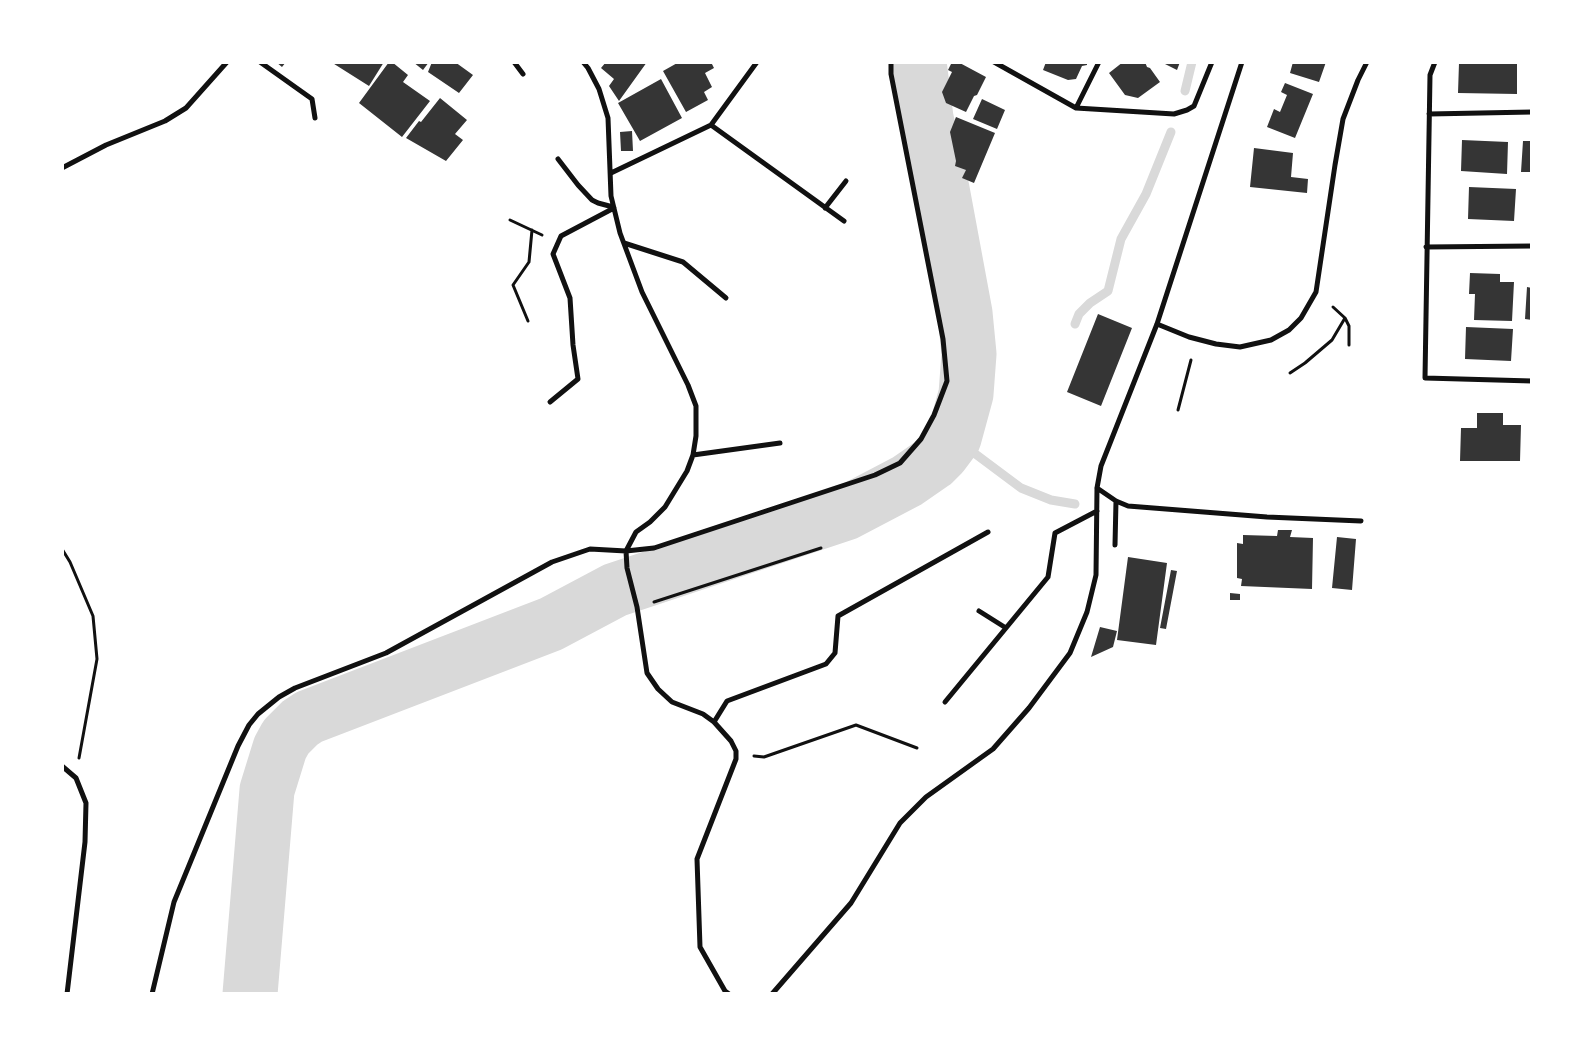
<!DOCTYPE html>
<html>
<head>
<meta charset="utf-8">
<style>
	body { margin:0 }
	#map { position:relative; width:1594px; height:1056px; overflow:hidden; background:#fff; font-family:Karla,sans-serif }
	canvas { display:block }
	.frame { position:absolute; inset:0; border:64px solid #fff; pointer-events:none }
</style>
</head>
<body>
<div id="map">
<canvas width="1594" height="1056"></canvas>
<div class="frame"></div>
</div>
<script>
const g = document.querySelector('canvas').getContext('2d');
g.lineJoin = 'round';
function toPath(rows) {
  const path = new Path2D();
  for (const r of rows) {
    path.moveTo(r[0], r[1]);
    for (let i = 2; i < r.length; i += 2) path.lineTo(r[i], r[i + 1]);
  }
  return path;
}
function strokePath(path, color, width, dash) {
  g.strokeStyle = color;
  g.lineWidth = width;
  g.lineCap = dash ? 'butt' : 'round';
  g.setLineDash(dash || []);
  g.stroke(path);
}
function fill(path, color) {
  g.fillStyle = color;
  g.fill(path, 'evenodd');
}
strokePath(toPath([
	[1185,91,1192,62],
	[1075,324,1079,314,1090,303,1108,291,1121,239,1146,194,1171,132],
	[954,438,1021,488,1051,500,1075,504]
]), '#d9d9d9', 9);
strokePath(toPath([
	[250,994,267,790,280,748,286,737,300,723,309,717,551,624,615,590,846,513,907,481,933,463,942,454,954,438,966,394,969,354,965,313,942,189,926,118,919,62]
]), '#d9d9d9', 55);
fill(toPath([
	[276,62,286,62,282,67],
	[331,62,384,62,369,86],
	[389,62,392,62,408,75,403,82,430,101,402,137,359,103],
	[413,62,429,62,423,70],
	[432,62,455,62,473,75,459,93,428,72],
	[606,62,647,62,619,101,609,86,614,79,601,68],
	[679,62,711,62,714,68,705,73,712,87,704,92,708,100,686,112,663,71],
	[952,62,958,62,986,77,977,95,974,96,966,112,946,103,942,92,952,72,948,70],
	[1046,62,1087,62,1087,65,1082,66,1076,79,1068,80,1043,70],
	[1123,62,1145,62,1147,67,1150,68,1160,82,1138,98,1125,95,1109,73],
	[1161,62,1180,62,1177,70],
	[1293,62,1326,62,1319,82,1290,73],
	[1474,62,1517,62,1517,94,1458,93,1459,63],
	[661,79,682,118,640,141,618,103],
	[1285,83,1313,94,1295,138,1267,127,1274,109,1280,112,1287,95,1281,92],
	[440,98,467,120,455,134,463,140,446,161,406,138,419,121,421,122],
	[982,99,1005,110,997,129,973,119],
	[956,117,995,133,974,183,962,178,966,170,955,166,956,161,950,132],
	[632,131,633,151,621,151,620,132],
	[1462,140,1508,142,1507,174,1461,171],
	[1523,141,1532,141,1532,172,1521,172],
	[1254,148,1293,153,1291,177,1308,179,1307,193,1250,187],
	[1469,187,1516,189,1514,221,1468,219],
	[1470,273,1500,274,1500,282,1514,282,1512,321,1474,320,1475,294,1469,294],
	[1527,287,1532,288,1532,320,1525,319],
	[1098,314,1132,328,1101,406,1067,392],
	[1466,327,1513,329,1511,361,1465,359],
	[1477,413,1503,413,1503,425,1521,425,1520,461,1460,461,1461,428,1477,428],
	[1278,530,1292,530,1290,537,1313,538,1312,589,1241,586,1242,579,1237,578,1237,543,1243,544,1243,535,1277,536],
	[1337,537,1356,539,1352,590,1332,588],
	[1128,557,1167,563,1156,645,1117,640],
	[1171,570,1177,571,1166,629,1160,628],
	[1230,593,1240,594,1240,600,1230,600],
	[1100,627,1117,631,1113,647,1091,657]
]), '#353535');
strokePath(toPath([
	[510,220,542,235],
	[1345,318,1349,326,1349,345],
	[528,321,513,285,529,262,532,230],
	[1290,373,1305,363,1332,340,1345,318,1333,307],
	[1178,410,1191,360],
	[62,549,70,562,93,616,97,659,79,758],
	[654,602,821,548],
	[754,756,764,757,856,725,917,748]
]), '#111', 3);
strokePath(toPath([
	[260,62,312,99,315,118],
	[514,62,523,74],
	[583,62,588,68,599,89,608,118,611,196,620,233,642,292,688,385,696,406,696,436,693,455,687,471,665,507,650,522,636,532,626,551,627,568,637,607,647,673,658,689,672,702,703,714,714,722,731,741,736,751,736,759,697,859,700,947,725,991,729,994],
	[994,62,1076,108,1174,114,1187,110,1194,106,1212,62],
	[1435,62,1430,75,1425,378,1532,381],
	[1076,108,1099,62],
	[1429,114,1532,112],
	[711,125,844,221],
	[558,159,578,185,592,200,598,203,613,207],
	[62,168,106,145,165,121,186,108,227,62],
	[611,173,711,125,757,62],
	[825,208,846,181],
	[624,243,683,262,726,298],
	[1426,247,1532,246],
	[1157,324,1189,337,1216,344,1240,347,1271,340,1289,330,1301,318,1316,292,1335,165,1343,119,1358,80,1367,62],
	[550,402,578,379,573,345,570,298,553,254,561,236,614,208],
	[693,455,780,443],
	[1097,488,1116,501,1128,506,1267,517,1361,521],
	[1115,545,1116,501],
	[979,611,1006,628],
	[945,702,1048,577,1055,533,1097,511],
	[714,722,727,701,826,664,835,653,838,616,988,532],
	[62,766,76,778,86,803,85,842,67,994],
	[152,994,174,902,238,746,249,725,258,714,279,697,295,688,386,653,552,562,590,549,626,551,654,548,875,475,900,463,921,439,934,415,947,381,943,339,891,74,891,62],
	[772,994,851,903,900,823,926,797,993,749,1029,708,1070,653,1087,612,1096,575,1097,488,1101,466,1157,324,1242,62]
]), '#111', 5);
</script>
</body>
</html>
